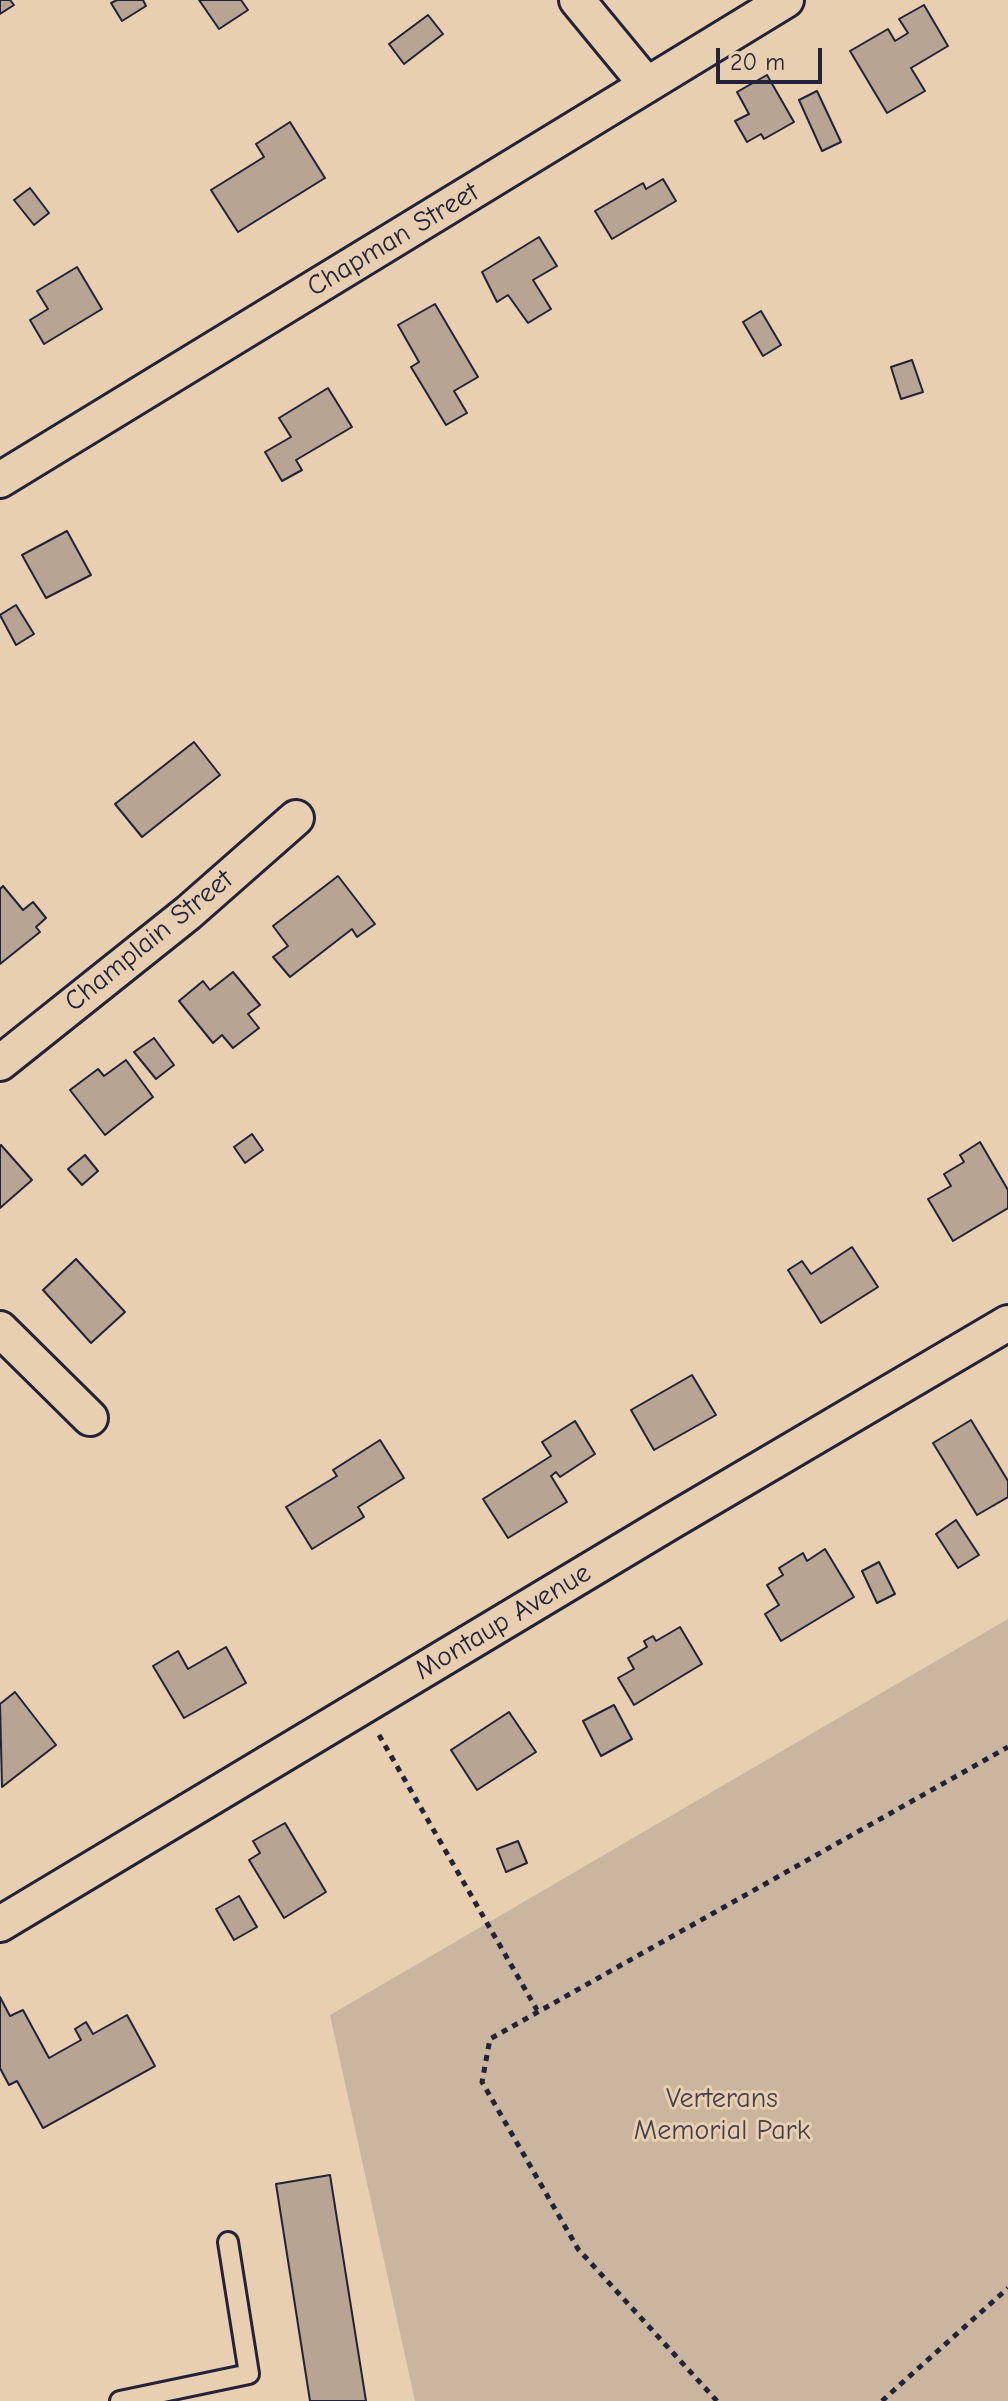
<!DOCTYPE html>
<html>
<head>
<meta charset="utf-8">
<style>
	body { margin:0 }
	#map { position:relative; width:1008px; height:2401px; overflow:hidden; background:#e7cfaf; font-family:"Comic Neue",sans-serif }
	canvas { display:block }
	.scale { position:absolute; left:716px; top:48px; width:106px; height:36px; box-sizing:border-box; border:4px solid #22223b; border-top:0; padding-left:10px; font-size:24px; line-height:28px; white-space:nowrap; color:#22223b; -webkit-text-stroke:6px #e7cfaf; paint-order:stroke }
</style>
</head>
<body>
<div id="map">
<canvas width="1008" height="2401"></canvas>
<div class="scale">20 m</div>
</div>
<script>
const g = document.querySelector('canvas').getContext('2d');
g.lineJoin = 'round';
function fill(path, color) {
  g.fillStyle = color;
  g.fill(path, 'evenodd');
}
function toPath(rows) {
  const path = new Path2D();
  for (const r of rows) {
    path.moveTo(r[0], r[1]);
    for (let i = 2; i < r.length; i += 2) path.lineTo(r[i], r[i + 1]);
  }
  return path;
}
function strokePath(path, color, width, dash) {
  g.strokeStyle = color;
  g.lineWidth = width;
  g.lineCap = dash ? 'butt' : 'round';
  g.setLineDash(dash || []);
  g.stroke(path);
}
function drawText(font, color, halo, rows, align = 'center') {
  g.font = font + ' "Comic Neue",sans-serif';
  g.lineWidth = 6;
  g.setLineDash([]);
  g.textBaseline = 'middle';
  g.strokeStyle = halo;
  g.fillStyle = color;
  for (const [text, x, y, turn = 0] of rows) {
    g.save();
    g.translate(x, y);
    g.rotate((+turn || 0) * Math.PI / 180);
    g.textAlign = isNaN(turn) ? turn : align;
    if (halo) g.strokeText(text, 0, 0);
    g.fillText(text, 0, 0);
    g.restore();
  }
}
fill(toPath([
	[1008,1619,1008,2401,415,2401,330,2015]
]), '#cab69e');
const building = toPath([
	[0,0,10,0,14,5,0,14,0,0],
	[117,0,143,0,146,6,122,21,111,3,117,0],
	[199,0,241,0,248,10,219,29,199,0],
	[924,5,948,46,911,68,925,91,887,113,850,51,888,29,895,41,908,33,899,19,924,5],
	[428,15,443,34,404,64,389,44,428,15],
	[767,75,794,122,764,139,761,134,747,142,735,121,749,114,737,92,767,75],
	[817,91,841,142,822,151,799,100,817,91],
	[290,122,325,178,238,232,211,190,264,157,256,144,290,122],
	[663,179,676,201,612,239,595,211,643,183,646,189,663,179],
	[30,188,49,213,34,225,14,200,30,188],
	[539,237,557,266,533,280,551,309,528,323,508,295,497,302,482,272,539,237],
	[77,267,102,309,44,344,30,320,48,309,37,291,77,267],
	[435,304,478,377,454,391,467,413,446,425,411,367,419,362,398,325,435,304],
	[761,311,781,345,763,356,743,322,761,311],
	[912,360,923,392,901,399,891,367,912,360],
	[328,388,352,427,296,460,302,470,282,481,265,452,291,437,279,418,328,388],
	[67,531,91,575,46,598,22,555,67,531],
	[16,605,34,634,16,645,0,615,16,605],
	[194,742,220,775,142,837,115,804,194,742],
	[338,876,375,924,357,937,352,929,290,977,273,957,288,946,273,926,338,876],
	[3,886,23,910,33,902,46,918,36,927,40,932,0,964,0,889,3,886],
	[233,972,260,1005,248,1014,259,1028,233,1048,222,1035,213,1043,179,1001,203,981,210,990,233,972],
	[154,1038,174,1065,156,1079,134,1052,154,1038],
	[126,1060,153,1097,105,1135,70,1090,98,1069,104,1076,126,1060],
	[252,1134,263,1150,245,1163,234,1147,252,1134],
	[980,1142,1008,1190,1008,1208,953,1241,928,1199,951,1186,944,1174,964,1162,960,1155,980,1142],
	[1,1145,32,1180,0,1208,0,1146,1,1145],
	[85,1155,98,1171,82,1185,68,1169,85,1155],
	[852,1247,878,1287,821,1323,788,1270,802,1261,811,1274,852,1247],
	[76,1259,125,1312,91,1343,43,1290,76,1259],
	[692,1375,716,1415,654,1450,631,1410,692,1375],
	[971,1420,1008,1481,1008,1497,977,1515,933,1443,971,1420],
	[575,1421,595,1454,560,1477,556,1472,551,1476,567,1502,508,1538,483,1499,551,1456,542,1442,575,1421],
	[380,1440,404,1478,358,1507,364,1517,312,1549,286,1507,337,1476,333,1470,380,1440],
	[956,1520,979,1555,958,1568,936,1534,956,1520],
	[825,1549,854,1597,781,1641,765,1614,779,1605,767,1585,783,1575,779,1568,803,1553,807,1561,825,1549],
	[879,1562,895,1594,877,1603,862,1571,879,1562],
	[680,1627,702,1664,634,1705,618,1678,634,1669,628,1658,647,1647,644,1641,653,1636,656,1641,680,1627],
	[226,1647,246,1683,184,1718,153,1666,178,1651,188,1669,226,1647],
	[15,1692,56,1745,2,1787,0,1704,15,1692],
	[614,1705,632,1739,601,1756,583,1721,614,1705],
	[509,1712,536,1752,477,1790,451,1750,509,1712],
	[285,1823,326,1892,284,1918,249,1860,260,1853,253,1841,285,1823],
	[518,1841,527,1863,506,1872,497,1849,518,1841],
	[239,1896,257,1927,234,1940,216,1909,239,1896],
	[0,1997,10,2016,23,2010,49,2058,81,2040,75,2029,86,2022,93,2034,127,2015,155,2066,43,2128,17,2081,9,2085,0,2068,0,1997],
	[330,2175,366,2401,310,2401,276,2184,330,2175]
]);
fill(building, '#b7a492');
strokePath(building, '#22223b', 2);
const service = toPath([
	[120,2401,249,2374,228,2242]
]);
const minor = toPath([
	[577,0,647,85],
	[0,480,786,0],
	[0,1063,188,913,296,818],
	[0,1329,90,1418],
	[0,1924,670,1522,1008,1323]
]);
strokePath(service, '#22223b', 24);
strokePath(minor, '#22223b', 40);
strokePath(toPath([
	[379,1735,537,2010],
	[717,2401,578,2249,482,2082,490,2039,1008,1747],
	[882,2401,1008,2288]
]), '#22223b', 5, [6, 6]);
strokePath(service, '#e7cfaf', 18);
strokePath(minor, '#e7cfaf', 34);
drawText('28px', '#22223b', '#e7cfaf', [
	["Chapman Street",393,240,-31],
	["Champlain Street",149,941,-39],
	["Montaup Avenue",503,1622,-31]
]);
drawText('28px', '#44404f', '#e7cfaf', [
	["Verterans",722,2099],
	["Memorial Park",722,2131]
]);
</script>
</body>
</html>
